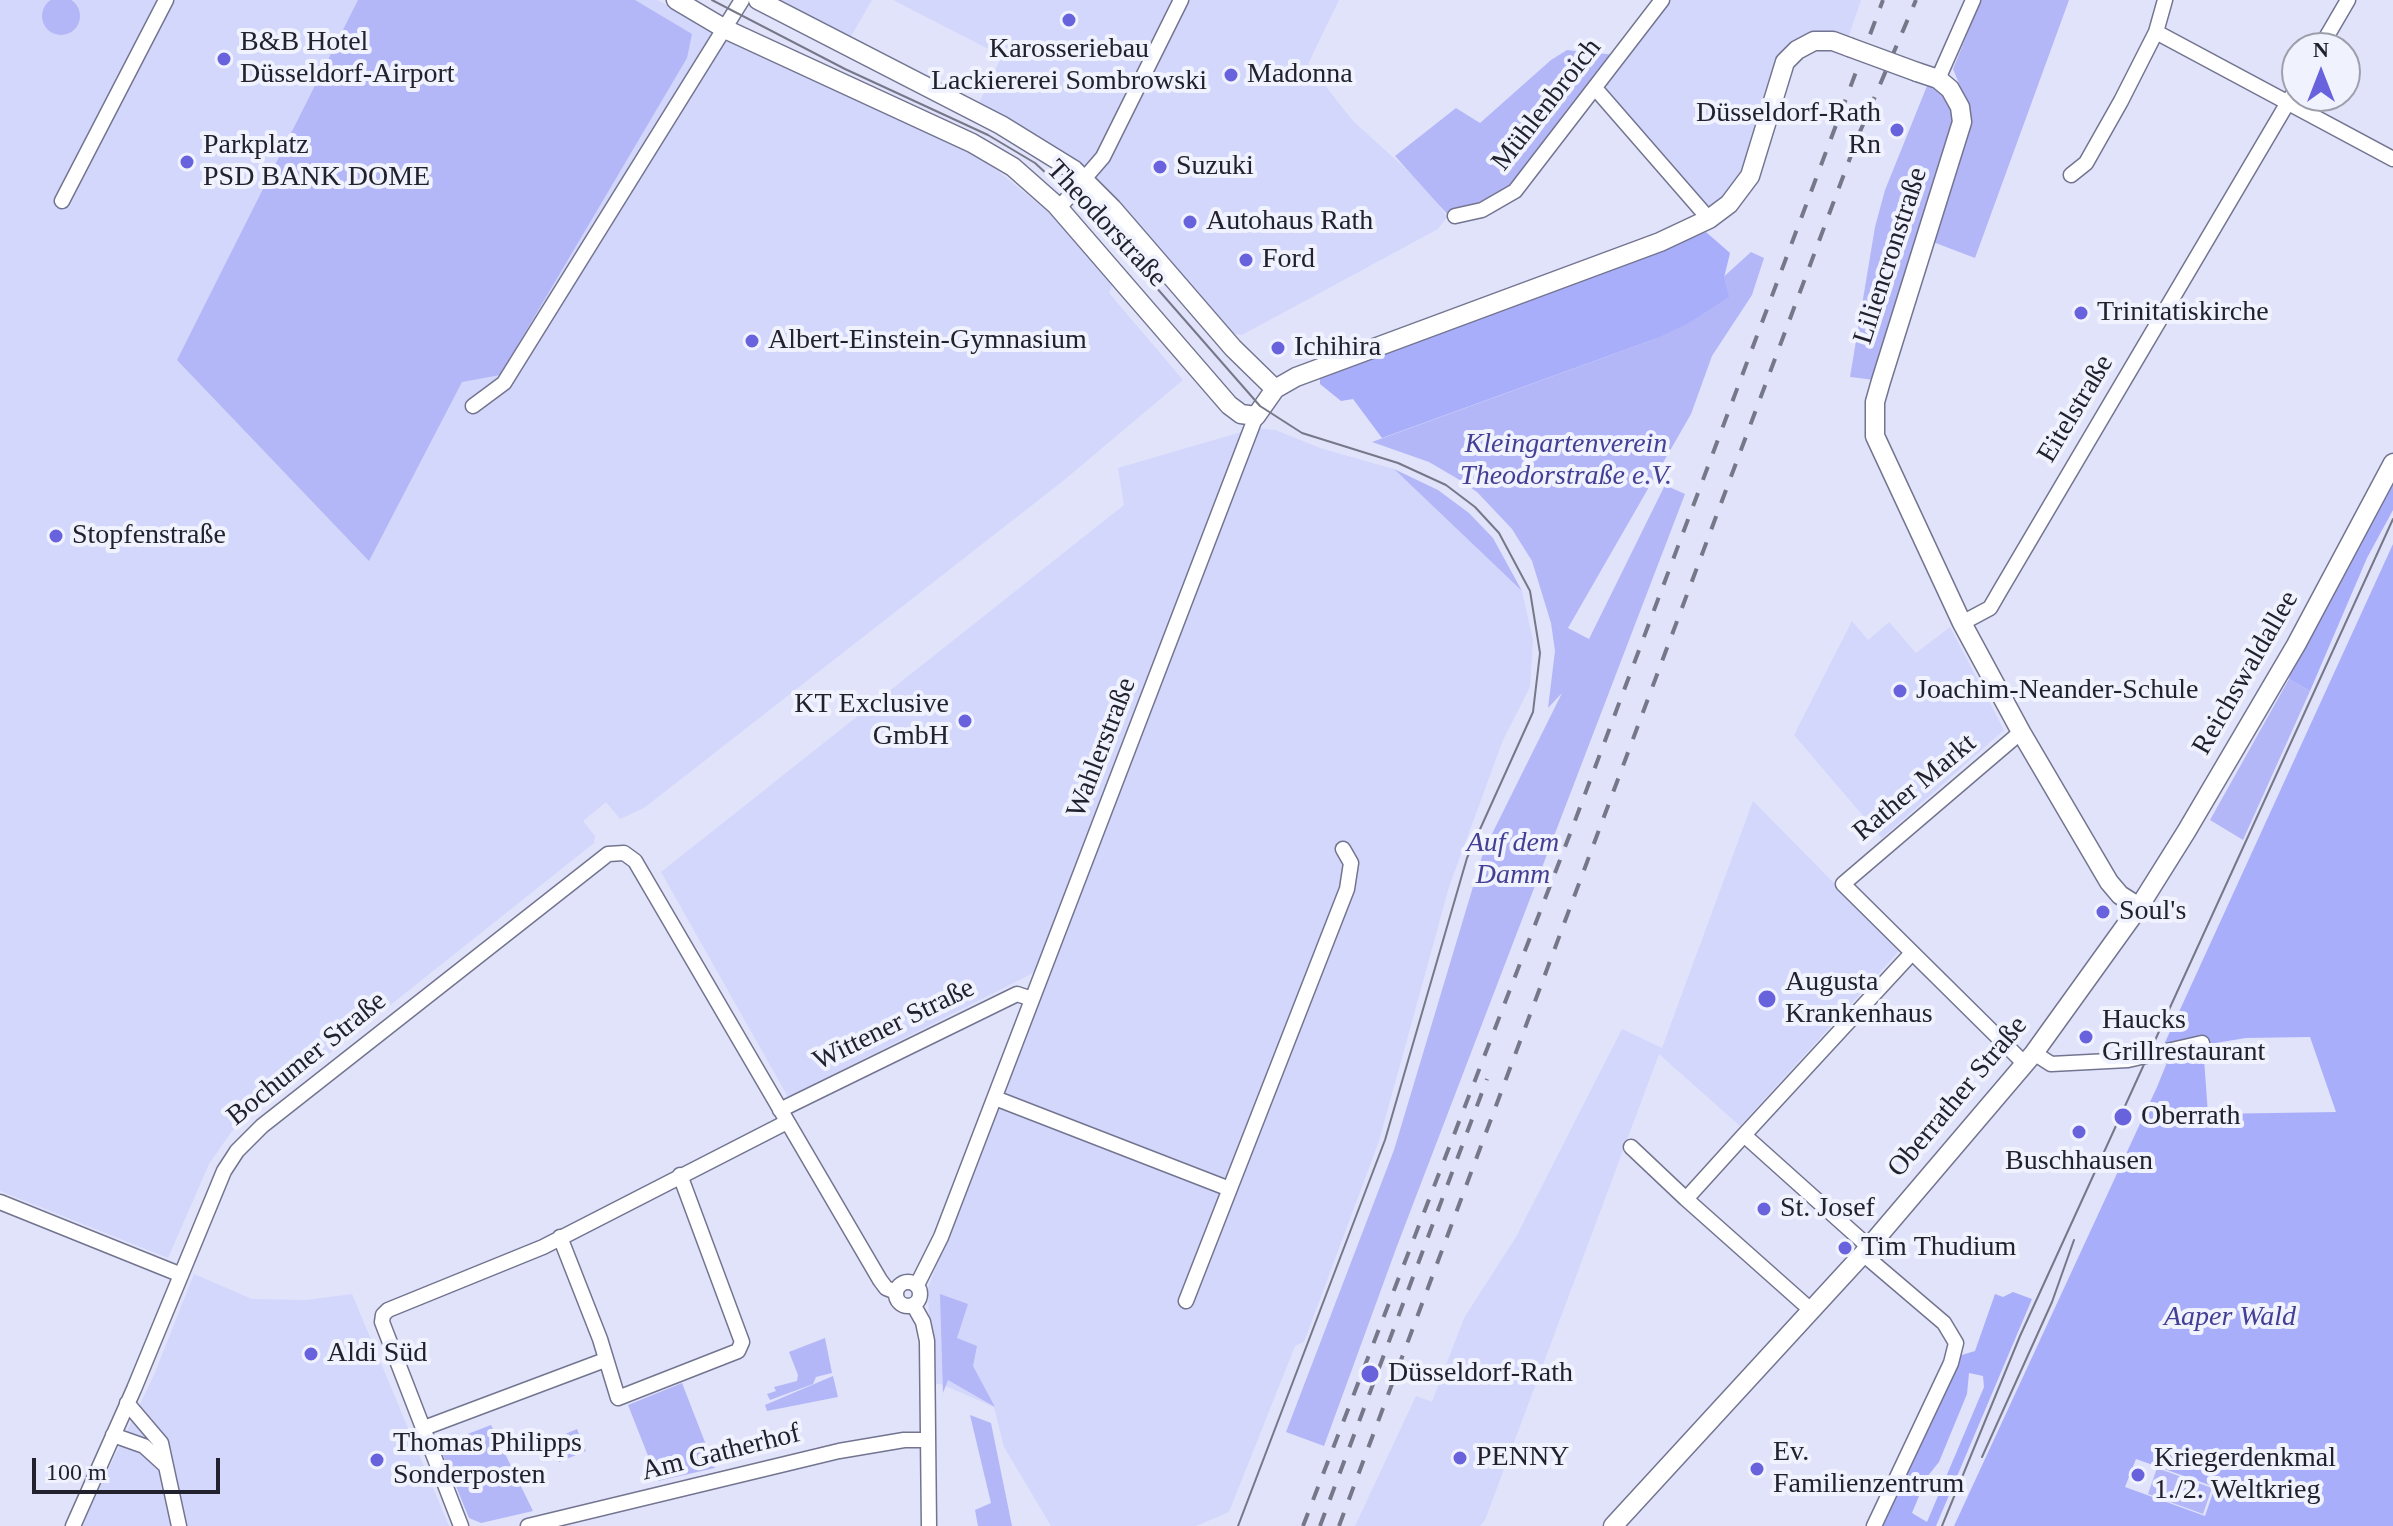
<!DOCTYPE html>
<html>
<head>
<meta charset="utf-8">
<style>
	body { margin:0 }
	#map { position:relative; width:2393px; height:1526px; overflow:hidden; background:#e1e3fb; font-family:Georgia,serif }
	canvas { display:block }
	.north { position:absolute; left:2281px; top:32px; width:80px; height:80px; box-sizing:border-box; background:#f0f2fe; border:2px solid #9d9faa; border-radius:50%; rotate:0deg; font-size:22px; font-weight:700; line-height:32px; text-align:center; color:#21222d }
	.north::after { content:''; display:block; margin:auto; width:28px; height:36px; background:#6863dd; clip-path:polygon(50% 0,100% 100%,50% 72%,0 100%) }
	.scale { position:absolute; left:32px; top:1458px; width:188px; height:36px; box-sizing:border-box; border:4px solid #21222d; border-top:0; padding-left:10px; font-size:24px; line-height:28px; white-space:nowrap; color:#21222d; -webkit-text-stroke:6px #f0f2fe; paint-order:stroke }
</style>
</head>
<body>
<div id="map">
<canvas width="2393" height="1526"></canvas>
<div class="north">N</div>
<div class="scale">100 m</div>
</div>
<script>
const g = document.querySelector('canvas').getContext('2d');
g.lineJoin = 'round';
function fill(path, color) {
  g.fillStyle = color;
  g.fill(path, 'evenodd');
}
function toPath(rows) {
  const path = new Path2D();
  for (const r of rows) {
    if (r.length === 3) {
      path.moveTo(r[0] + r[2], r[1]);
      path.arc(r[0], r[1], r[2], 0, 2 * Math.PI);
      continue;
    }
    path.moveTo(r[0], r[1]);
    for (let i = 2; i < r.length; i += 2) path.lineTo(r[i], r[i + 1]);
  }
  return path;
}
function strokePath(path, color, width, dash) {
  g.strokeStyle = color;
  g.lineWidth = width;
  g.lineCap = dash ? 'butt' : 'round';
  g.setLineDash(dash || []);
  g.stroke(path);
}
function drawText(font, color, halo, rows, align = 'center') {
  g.font = font + ' Georgia,serif';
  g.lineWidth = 8;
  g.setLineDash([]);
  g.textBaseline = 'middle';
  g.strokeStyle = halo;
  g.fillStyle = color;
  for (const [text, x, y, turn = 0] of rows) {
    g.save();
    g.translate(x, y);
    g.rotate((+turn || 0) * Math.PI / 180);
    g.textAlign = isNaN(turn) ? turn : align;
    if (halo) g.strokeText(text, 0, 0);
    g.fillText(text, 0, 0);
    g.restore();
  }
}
fill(toPath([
	[0,0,657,0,977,154,1051,214,1112,286,1109,293,1183,380,1063,481,644,808,620,819,606,802,583,821,595,836,594,843,232,1131,209,1164,168,1258,0,1191],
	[775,0,872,0,850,38],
	[893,0,1339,0,1308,64,1353,121,1427,188,1447,217,1438,229,1242,335,1229,333,1073,158,978,105,1002,56],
	[1668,0,1861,0,1847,41,1831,35,1776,64,1756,142,1745,171,1720,205,1702,205,1602,89],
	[1255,428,1275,430,1323,449,1394,469,1522,591,1533,640,1530,687,1503,740,1449,887,1379,1141,1304,1342,1295,1346,1229,1512,1196,1526,1051,1526,1004,1447,994,1407,941,1384,931,1384,928,1288,1049,965,788,1097,661,872,1124,505,1118,468],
	[1852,621,1868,640,1889,622,1916,653,1950,627,2004,730,1882,838,1794,735],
	[1753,801,1900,950,1740,1126,1659,1054,1485,1520,1480,1526,1355,1526,1416,1396,1432,1402,1464,1318,1516,1237,1622,1029,1662,1048],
	[194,1274,252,1299,306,1300,352,1294,449,1526,81,1526,154,1375]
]), '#d3d7fb');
fill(toPath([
	[61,16,19],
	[358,0,635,0,692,34,687,58,500,375,462,382,369,561,177,360],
	[1981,0,2069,0,1975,258,1933,242,1969,123,1970,110,1953,69],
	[1567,50,1616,55,1522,176,1503,192,1448,215,1395,156,1456,108,1480,123,1551,60],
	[1929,81,1940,88,1954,116,1953,127,1875,380,1850,377,1875,227,1885,190],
	[1751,252,1764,258,1752,295,1712,356,1691,414,1568,628,1589,639,1665,485,1685,494,1397,1246,1324,1446,1286,1432,1394,1150,1484,850,1562,693,1548,708,1555,651,1551,623,1532,561,1512,529,1477,492,1458,479,1429,462,1372,442,1655,339],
	[1394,469,1438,490,1469,513,1493,538,1522,591],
	[2289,679,2310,691,2243,840,2210,820],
	[940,1294,968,1304,957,1338,977,1346,973,1366,995,1407,948,1380,943,1393],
	[825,1338,832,1373,816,1377,813,1384,770,1400,767,1394,776,1391,774,1387,797,1381,798,1375,789,1352],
	[833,1376,838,1397,767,1411,765,1405],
	[682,1383,715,1468,658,1481,628,1405],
	[970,1415,991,1423,1012,1526,978,1526,975,1510,991,1503],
	[491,1425,533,1511,481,1523,469,1518,439,1445],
	[577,1429,586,1451,559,1462,551,1440],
	[2157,1468,2212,1488,2203,1514,2148,1494]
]), '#b3b7f7');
fill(toPath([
	[1706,232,1730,253,1724,278,1729,297,1687,324,1655,339,1382,438,1353,399,1341,401,1320,384,1320,378],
	[2393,479,2393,510,2367,558,2310,691,2289,679,2290,674],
	[2393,544,2393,1526,1954,1526,2157,1087,2166,1065,2167,1048,2162,1049],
	[2310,1037,2336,1112,2208,1114,2203,1045,2246,1038],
	[2136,1459,2215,1487,2205,1516,2125,1487],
	[2013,1292,2032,1299,1936,1526,1876,1526,1955,1357,1975,1351,1995,1294,2003,1297],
	[1969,1373,1983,1376,1984,1387,1927,1522,1912,1513,1927,1477,1939,1462,1967,1394]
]), '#a9aefa');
const minor = toPath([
	[2156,32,2393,159],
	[2320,48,2348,0],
	[1938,79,1973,0],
	[1595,88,1709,219],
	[2071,175,2086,163,2121,101,2156,32,2165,0],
	[62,201,166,0],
	[1059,208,1103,157,1181,0],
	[1455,216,1482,210,1515,191,1662,0],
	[473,406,504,383,742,0],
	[1962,623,1990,608,2001,589,2297,87],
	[2021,732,1843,884,2025,1064],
	[2034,1053,2051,1064,2128,1060,2202,1043],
	[995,1098,1227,1188],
	[780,1110,1017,994,1032,999],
	[1744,1135,1911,954],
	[1631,1147,1686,1199],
	[0,1202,179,1274],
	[560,1237,600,1339,618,1398,738,1351,742,1342,680,1175],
	[1863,1254,1944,1323,1956,1343,1951,1363,1874,1526],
	[908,1294,12],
	[917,1285,941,1237,1256,416],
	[1186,1301,1347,889,1351,863,1343,849],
	[914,1306,923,1322,927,1341,929,1526],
	[1812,1311,1686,1199,1744,1135,1869,1247],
	[127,1403,161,1443,179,1526],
	[424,1428,605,1360],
	[113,1435,144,1446,166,1466],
	[73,1526,134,1389,224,1171,237,1151,262,1126,608,854,624,853,635,861,880,1280,886,1288,896,1292],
	[461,1526,382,1322,383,1315,388,1310,543,1247,787,1122],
	[528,1526,839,1451,904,1440,928,1440]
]);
const major = toPath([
	[676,0,725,29,972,143,1013,167,1056,205,1229,405,1241,414,1256,416,1275,389,1296,377,1660,242,1709,219,1729,204,1750,176,1785,62,1797,50,1814,41,1833,41,1849,47],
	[758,0,1001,125,1074,170,1112,208,1233,348,1275,389],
	[1917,72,1938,79,1950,89,1960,107,1962,122,1881,381,1875,402,1875,436,1962,623,2021,732,2109,882,2120,895,2139,907],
	[1613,1526,1863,1254,2034,1053,2139,907,2186,832,2296,645,2393,463]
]);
strokePath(minor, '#737590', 17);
strokePath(major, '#737590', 21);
strokePath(minor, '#fff', 14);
strokePath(major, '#fff', 18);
strokePath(toPath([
	[712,0,845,69,988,135,1035,163,1099,222,1260,406,1302,433,1398,463,1446,485,1475,507,1499,533,1530,591,1540,653,1533,712,1467,858,1385,1140,1238,1526],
	[1982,1457,2052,1302,2074,1240],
	[1942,1526,2020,1336,2393,519]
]), '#767788', 2);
strokePath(toPath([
	[1303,1526,1570,834,1883,0],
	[1320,1526,1487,1079],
	[1339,1526,1859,134,1916,0]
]), '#767788', 4, [14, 14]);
const majorBridge = toPath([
	[1849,47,1917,72]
]);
strokePath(majorBridge, '#737590', 21, []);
strokePath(majorBridge, '#fff', 18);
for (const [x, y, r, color] of [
	[1069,20,8,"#6863dd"],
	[224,59,8,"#6863dd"],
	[1231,75,8,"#6863dd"],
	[1897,130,8,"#6863dd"],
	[187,162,8,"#6863dd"],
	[1160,167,8,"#6863dd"],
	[1190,222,8,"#6863dd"],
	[1246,260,8,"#6863dd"],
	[2081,313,8,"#6863dd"],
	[752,341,8,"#6863dd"],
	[1278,348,8,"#6863dd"],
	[56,536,8,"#6863dd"],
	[1900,691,8,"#6863dd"],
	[965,721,8,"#6863dd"],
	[2103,912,8,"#6863dd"],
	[1767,999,10,"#6863dd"],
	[2086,1037,8,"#6863dd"],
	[2123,1117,10,"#6863dd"],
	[2079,1132,8,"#6863dd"],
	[1764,1209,8,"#6863dd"],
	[1845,1248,8,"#6863dd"],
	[311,1354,8,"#6863dd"],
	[1370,1374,10,"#6863dd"],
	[1460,1458,8,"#6863dd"],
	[377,1460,8,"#6863dd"],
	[1757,1469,8,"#6863dd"],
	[2138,1475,8,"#6863dd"]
]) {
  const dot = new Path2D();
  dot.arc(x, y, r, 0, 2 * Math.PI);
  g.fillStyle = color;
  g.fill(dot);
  strokePath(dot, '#f0f2fe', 3);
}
drawText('28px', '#21222d', '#f0f2fe', [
	["B&B Hotel",240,43],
	["Düsseldorf-Airport",240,75],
	["Karosseriebau",1069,50,"center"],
	["Lackiererei Sombrowski",1069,82,"center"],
	["Madonna",1247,75],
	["Düsseldorf-Rath",1881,114,"right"],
	["Rn",1881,146,"right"],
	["Parkplatz",203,146],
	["PSD BANK DOME",203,178],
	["Suzuki",1176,167],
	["Autohaus Rath",1206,222],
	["Ford",1262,260],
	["Trinitatiskirche",2097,313],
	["Albert-Einstein-Gymnasium",768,341],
	["Ichihira",1294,348],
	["Stopfenstraße",72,536],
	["Joachim-Neander-Schule",1916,691],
	["KT Exclusive",949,705,"right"],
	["GmbH",949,737,"right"],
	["Soul's",2119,912],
	["Augusta",1785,983],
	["Krankenhaus",1785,1015],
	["Haucks",2102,1021],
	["Grillrestaurant",2102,1053],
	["Oberrath",2141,1117],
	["Buschhausen",2079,1162,"center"],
	["St. Josef",1780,1209],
	["Tim Thudium",1861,1248],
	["Aldi Süd",327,1354],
	["Düsseldorf-Rath",1388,1374],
	["Thomas Philipps",393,1444],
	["Sonderposten",393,1476],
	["Ev.",1773,1453],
	["Familienzentrum",1773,1485],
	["PENNY",1476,1458],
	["Kriegerdenkmal",2154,1459],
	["1./2. Weltkrieg",2154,1491]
], 'left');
drawText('28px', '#21222d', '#f0f2fe', [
	["Mühlenbroich",1547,105,-52],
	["Theodorstraße",1106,224,47],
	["Liliencronstraße",1891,256,-72],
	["Eitelstraße",2076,409,-59],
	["Reichswaldallee",2246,673,-60],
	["Wahlerstraße",1102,748,-69],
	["Rather Markt",1915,788,-40],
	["Wittener Straße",894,1025,-26],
	["Bochumer Straße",307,1059,-39],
	["Oberrather Straße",1958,1097,-50],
	["Am Gatherhof",721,1453,-14]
]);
drawText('italic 28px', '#433f95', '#f0f2fe', [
	["Kleingartenverein",1566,445],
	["Theodorstraße e.V.",1566,477],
	["Auf dem",1513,844],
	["Damm",1513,876],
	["Aaper Wald",2230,1318]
]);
</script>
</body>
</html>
